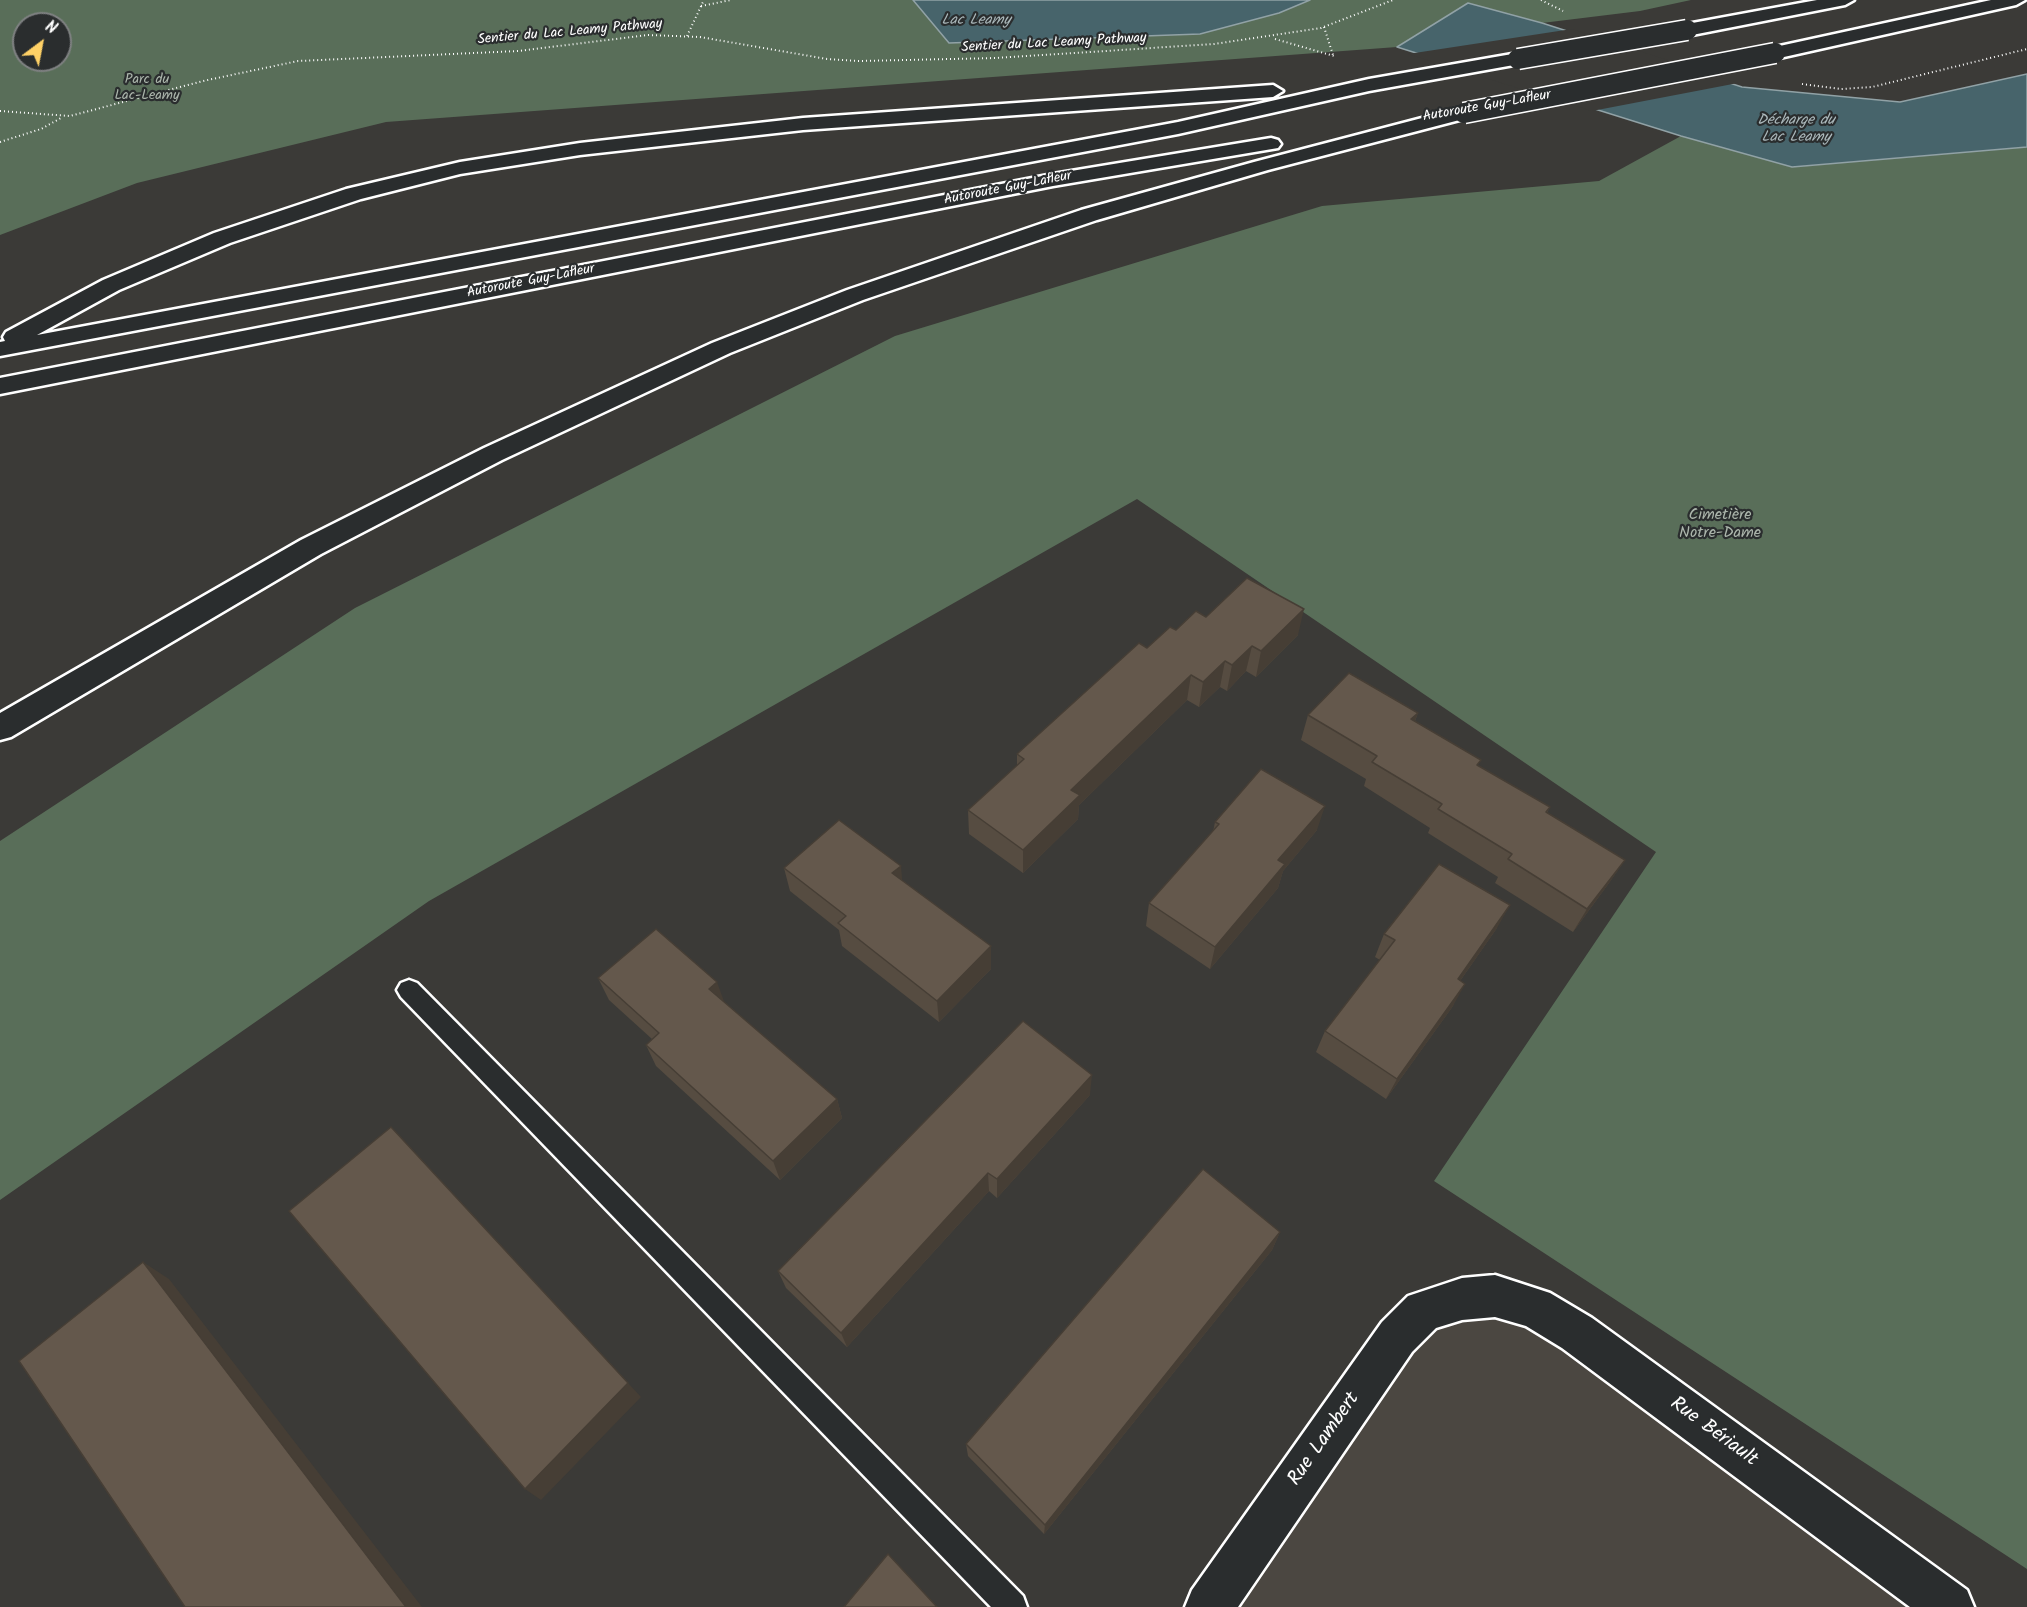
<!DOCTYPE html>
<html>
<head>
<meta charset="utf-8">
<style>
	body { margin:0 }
	#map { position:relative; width:2027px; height:1607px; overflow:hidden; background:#3b3a37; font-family:Kalam,sans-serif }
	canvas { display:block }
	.north { position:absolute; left:12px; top:12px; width:60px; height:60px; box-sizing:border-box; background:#2a2d2e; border:2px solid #7f8182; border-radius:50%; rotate:32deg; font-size:16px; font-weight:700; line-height:24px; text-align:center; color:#fff }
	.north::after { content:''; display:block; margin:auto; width:21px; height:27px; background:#ffd166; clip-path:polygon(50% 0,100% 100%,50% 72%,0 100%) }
</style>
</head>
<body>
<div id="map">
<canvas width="2027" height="1607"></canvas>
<div class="north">N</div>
</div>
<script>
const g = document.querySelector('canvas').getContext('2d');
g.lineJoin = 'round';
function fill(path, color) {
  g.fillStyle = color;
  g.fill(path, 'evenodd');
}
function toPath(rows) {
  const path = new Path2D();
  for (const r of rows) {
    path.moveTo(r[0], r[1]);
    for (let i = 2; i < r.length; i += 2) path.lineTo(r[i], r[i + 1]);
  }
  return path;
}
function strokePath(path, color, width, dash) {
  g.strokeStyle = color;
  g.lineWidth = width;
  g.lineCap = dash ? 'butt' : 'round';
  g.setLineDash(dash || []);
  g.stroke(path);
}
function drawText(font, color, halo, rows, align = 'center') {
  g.font = font + ' Kalam,sans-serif';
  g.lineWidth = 4.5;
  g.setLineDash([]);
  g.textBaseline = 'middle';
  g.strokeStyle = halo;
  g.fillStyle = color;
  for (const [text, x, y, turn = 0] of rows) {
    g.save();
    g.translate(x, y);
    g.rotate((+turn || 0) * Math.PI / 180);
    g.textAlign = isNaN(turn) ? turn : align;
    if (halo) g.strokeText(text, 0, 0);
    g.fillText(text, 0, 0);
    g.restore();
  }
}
fill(toPath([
	[1495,1296,1949,1607,1209,1607,1397,1337]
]), '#4b4741');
fill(toPath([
	[0,0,1691,0,1640,11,1542,23,1468,3,1397,47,386,122,137,183,0,235],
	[24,24,60,24,60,60,24,60],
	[1681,136,1792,167,2027,147,2027,1569,1434,1181,1656,852,1137,499,429,901,0,1200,0,841,355,608,895,336,1322,206,1599,181]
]), '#596e59');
const water = toPath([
	[913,0,1310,0,1279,13,1200,34,949,43,913,0],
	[1468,3,1542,23,1742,87,1900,102,2027,74,2027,147,1792,167,1681,136,1397,47,1468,3]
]);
fill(water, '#47646b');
strokePath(water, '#91a2a6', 1.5);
fill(toPath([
	[1572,29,1738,83,1592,111,1408,54]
]), '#3b3a37');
const lane = toPath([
	[409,980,417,983,1023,1596,1027,1607,991,1607,401,997,397,990,401,983,409,980]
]);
const street = toPath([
	[1495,1275,1550,1293,1592,1318,1967,1590,1974,1607,1910,1607,1562,1348,1526,1326,1495,1317,1462,1320,1436,1328,1412,1352,1238,1607,1185,1607,1192,1590,1382,1322,1408,1296,1462,1278,1495,1275]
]);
const highway = toPath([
	[1817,0,1854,0,1845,5,1687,36,1678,30,1687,24,1817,0],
	[1991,0,2025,0,2016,5,1775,59,1766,53,1775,47,1991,0],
	[1518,53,1525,55,1528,59,1525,63,1369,91,1178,134,0,356,0,342,5,341,3,337,6,332,103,280,214,233,346,189,460,162,580,143,803,118,1273,85,1283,91,1273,97,803,130,580,155,460,174,361,199,230,243,119,290,37,335,1178,122,1369,79,1518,53],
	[1464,107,1471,109,1474,113,1471,117,1268,170,1097,220,863,300,730,353,502,460,321,554,11,737,0,740,0,713,301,540,484,448,712,343,847,290,1081,210,1254,162,1464,107],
	[1271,138,1278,140,1281,144,1278,148,1053,186,0,394,0,378,1053,174,1271,138]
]);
strokePath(lane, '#fff', 5);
strokePath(street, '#fff', 5);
strokePath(highway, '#fff', 5);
strokePath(toPath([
	[1541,0,1563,11],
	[701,6,731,0],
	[1324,27,1333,55],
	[687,36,704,0],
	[1275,39,1334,56],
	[1802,84,1841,89,1872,87,2027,49],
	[0,111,70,116,203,81,298,61,518,51,648,35,700,37,827,59,860,61,996,58,1214,44,1321,28,1393,0],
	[0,142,41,129,61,118]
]), '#fff', 2, [1, 3]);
fill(lane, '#2a2d2e');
fill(street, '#2a2d2e');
fill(highway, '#2a2d2e');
const highwayBridge = toPath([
	[1518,59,1687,30],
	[1464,113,1775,53]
]);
strokePath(highwayBridge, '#fff', 23, []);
strokePath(highwayBridge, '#2a2d2e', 20);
fill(toPath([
	[1206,617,1298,635,1256,677,1246,671,1227,691,1220,687,1199,707,1187,700,1079,805,1078,819,1023,873,969,834,968,810,1017,766,1017,754,1147,648,1176,630],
	[1418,713,1415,721,1479,766,1550,807,1547,813,1625,860,1609,883,1573,932,1495,883,1498,877,1428,833,1430,828,1364,786,1366,779,1301,740,1308,715],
	[1215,822,1317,830,1283,871,1278,888,1210,969,1146,926,1149,903,1213,832],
	[784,868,902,880,991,946,991,969,939,1022,842,946,839,930,790,891],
	[1497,928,1460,981,1453,1006,1386,1099,1316,1052,1325,1031,1380,960,1375,957,1384,934],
	[598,978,724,1002,837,1099,842,1118,780,1180,656,1066,646,1045,652,1039,609,1000],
	[1090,1095,997,1198,989,1191,847,1347,786,1288,778,1271],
	[1280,1232,1272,1250,1044,1534,968,1456,966,1444]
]), '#564c41');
fill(toPath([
	[1304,609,1298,635,1256,677,1261,651],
	[1252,646,1246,671,1227,691,1232,665],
	[1225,661,1220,687,1199,707,1203,682],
	[1191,675,1187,700,1079,805,1078,819,1023,873,1023,850,1071,790],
	[1418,713,1408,738,1411,719],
	[1325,806,1317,830,1283,871,1278,888,1210,969,1215,947,1278,860],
	[1625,860,1609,883,1573,932,1587,909],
	[901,866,903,889,892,873],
	[1510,905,1497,928,1446,1001,1458,979],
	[991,946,991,969,939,1022,937,1001],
	[717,982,725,1004,709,989],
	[1465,984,1453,1006,1386,1099,1397,1079],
	[1092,1075,1090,1095,997,1198,997,1179],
	[837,1099,842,1118,780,1180,773,1161],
	[988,1173,989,1191,847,1347,841,1333],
	[1280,1232,1272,1250,1044,1534,1045,1525],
	[143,1262,169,1279,422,1607,406,1607],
	[628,1383,641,1397,541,1500,525,1489]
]), '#463e35');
const building = toPath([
	[1247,578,1304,609,1261,651,1252,646,1232,665,1225,661,1203,682,1191,675,1071,790,1080,795,1023,850,968,810,1024,759,1017,754,1139,643,1147,648,1170,627,1176,630,1196,611,1206,617,1247,578],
	[1349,673,1418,713,1411,719,1481,760,1477,765,1550,807,1546,812,1625,860,1587,909,1508,859,1512,854,1438,809,1442,804,1372,762,1377,756,1308,715,1349,673],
	[1261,769,1325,806,1278,860,1285,864,1215,947,1149,903,1219,824,1215,822,1261,769],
	[839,820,901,866,892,873,991,946,937,1001,838,923,846,916,784,868,839,820],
	[1439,864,1510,905,1458,979,1465,984,1397,1079,1325,1031,1395,940,1384,934,1439,864],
	[656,929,717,982,709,989,837,1099,773,1161,646,1045,659,1033,598,978,656,929],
	[1023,1021,1092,1075,997,1179,988,1173,841,1333,778,1271,1023,1021],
	[391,1127,628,1383,525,1489,289,1211,391,1127],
	[1203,1169,1280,1232,1045,1525,966,1444,1203,1169],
	[143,1262,406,1607,185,1607,19,1361,143,1262],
	[888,1554,937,1607,844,1607,888,1554]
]);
fill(building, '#64584c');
strokePath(building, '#463e35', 1.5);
drawText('14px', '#fff', '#2a2d2e', [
	["Sentier du Lac Leamy Pathway",570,33,-5],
	["Sentier du Lac Leamy Pathway",1054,44,-3],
	["Autoroute Guy-Lafleur",1487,107,-10],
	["Autoroute Guy-Lafleur",1008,189,-11],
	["Autoroute Guy-Lafleur",531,282,-11]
]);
drawText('14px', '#acb6ac', '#2a2d2e', [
	["Parc du",147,81],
	["Lac-Leamy",147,97]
]);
drawText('italic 15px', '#acb9bc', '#2a2d2e', [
	["Lac Leamy",976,21],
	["Décharge du",1796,121],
	["Lac Leamy",1796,138]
]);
drawText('16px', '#acb6ac', '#2a2d2e', [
	["Cimetière",1720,516],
	["Notre-Dame",1720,534]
]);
drawText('20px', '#fff', '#2a2d2e', [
	["Rue Bériault",1713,1433,36],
	["Rue Lambert",1325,1440,-55]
]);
</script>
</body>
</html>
